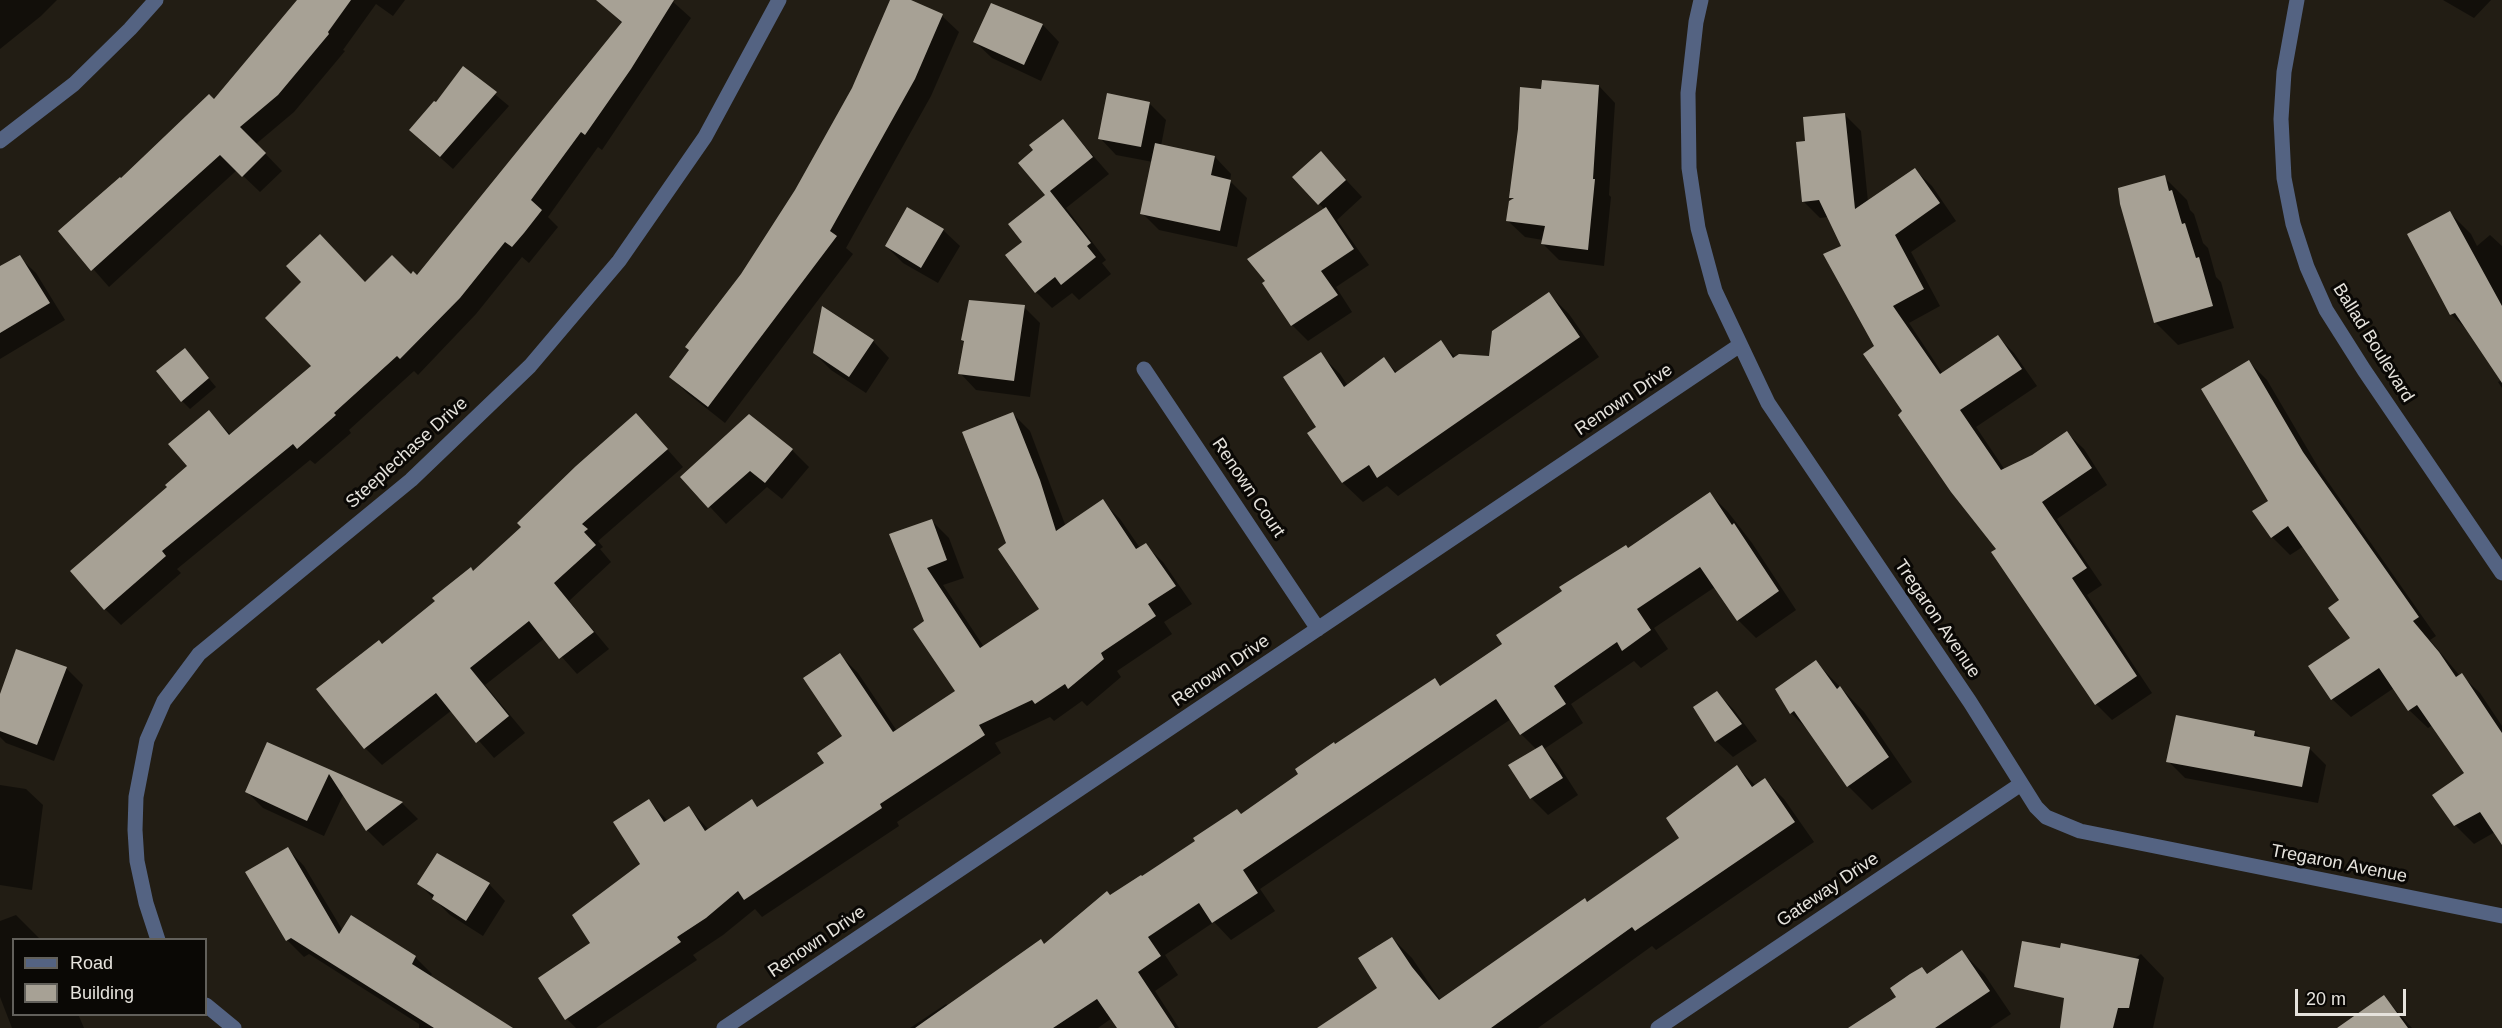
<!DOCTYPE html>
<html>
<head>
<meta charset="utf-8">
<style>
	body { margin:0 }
	#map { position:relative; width:2502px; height:1028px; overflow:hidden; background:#221d14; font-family:Arial,sans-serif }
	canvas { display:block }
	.legend { position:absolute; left:12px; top:938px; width:195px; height:78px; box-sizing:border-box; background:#0a0805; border:2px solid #62605b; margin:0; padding:8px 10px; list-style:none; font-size:18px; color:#e6e3dd }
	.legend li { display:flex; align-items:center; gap:12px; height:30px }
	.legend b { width:30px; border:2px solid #62605b }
	.scale { position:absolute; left:2295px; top:989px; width:111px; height:27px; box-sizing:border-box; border:3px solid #e6e3dd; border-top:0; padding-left:8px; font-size:18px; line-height:21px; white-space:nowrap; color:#e6e3dd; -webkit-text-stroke:4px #0a0805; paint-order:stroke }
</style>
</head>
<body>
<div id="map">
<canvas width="2502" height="1028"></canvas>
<ul class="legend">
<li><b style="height:8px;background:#546382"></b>Road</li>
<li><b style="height:16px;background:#a7a195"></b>Building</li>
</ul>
<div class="scale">20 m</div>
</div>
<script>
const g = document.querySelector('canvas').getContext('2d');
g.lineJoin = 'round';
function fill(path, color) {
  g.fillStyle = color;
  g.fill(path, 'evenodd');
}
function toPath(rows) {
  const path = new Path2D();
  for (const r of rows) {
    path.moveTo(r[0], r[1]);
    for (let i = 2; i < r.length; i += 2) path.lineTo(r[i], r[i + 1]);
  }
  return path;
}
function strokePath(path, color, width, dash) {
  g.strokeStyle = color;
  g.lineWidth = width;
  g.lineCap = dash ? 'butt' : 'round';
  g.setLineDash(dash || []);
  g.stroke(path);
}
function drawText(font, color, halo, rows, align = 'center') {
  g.font = font + ' Arial,sans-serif';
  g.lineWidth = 6;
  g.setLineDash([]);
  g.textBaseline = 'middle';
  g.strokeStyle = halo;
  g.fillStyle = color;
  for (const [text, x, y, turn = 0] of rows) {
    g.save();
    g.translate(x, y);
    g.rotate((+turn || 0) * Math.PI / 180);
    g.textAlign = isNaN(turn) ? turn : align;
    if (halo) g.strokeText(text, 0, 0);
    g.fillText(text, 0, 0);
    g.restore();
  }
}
fill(toPath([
	[0,0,57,0,41,16,0,49],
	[299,0,405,0,393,16,376,4,343,50,345,51,294,112,256,144,282,171,260,192,237,170,109,287,60,231,214,101],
	[599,0,671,0,691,18,602,150,598,147,548,217,558,227,529,263,522,257,476,314,418,375,414,371,349,430,351,433,315,464,310,460,177,569,181,573,121,625,105,609,169,488,189,466,209,412,231,435,313,366,365,283,417,277,622,23],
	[891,0,907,0,942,16,959,32,931,96,846,248,853,254,725,423,687,393,671,377,742,275,797,191,854,89],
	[2443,0,2491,0,2474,18],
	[992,5,1043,25,1059,42,1041,81,992,58,975,42],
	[464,69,509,106,453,169,424,143,436,104],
	[1599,86,1615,103,1609,195,1611,197,1604,266,1559,260,1542,243,1543,240,1525,237,1508,221,1514,200,1511,197],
	[1149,103,1166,120,1161,146,1215,157,1231,174,1230,181,1247,198,1237,247,1159,230,1142,213,1153,162,1116,155,1100,138],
	[1845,115,1861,131,1868,202,1915,170,1932,186,1956,221,1911,252,1940,306,1909,323,1943,374,1998,337,2014,353,2037,386,1976,427,2005,470,2032,456,2067,433,2084,449,2107,485,2057,519,2102,585,2087,595,2152,693,2112,720,2096,704,1999,549,1904,411,1876,347,1843,247,1828,217,1820,218,1803,201,1807,142],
	[1063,121,1109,174,1066,208,1106,260,1102,263,1111,274,1079,300,1072,293,1052,308,1036,292,1024,242,1047,195],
	[1321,153,1362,197,1337,220,1369,265,1336,287,1352,312,1308,341,1292,325,1325,210,1294,177],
	[2164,177,2187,200,2190,210,2194,214,2203,243,2208,248,2216,277,2221,282,2234,328,2178,345,2155,322],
	[2450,213,2471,234,2477,246,2490,235,2502,246,2502,388,2498,382,2502,380,2470,333,2451,314],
	[943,230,960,246,938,283,903,263,886,246],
	[19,257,36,273,65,320,0,359,0,268],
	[1549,294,1569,314,1599,357,1398,496,1387,486,1363,502,1343,483,1310,433,1318,428,1320,354,1340,374,1348,386,1384,359,1397,373,1441,342,1456,358,1491,357],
	[1024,307,1040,323,1030,397,976,390,960,373,965,343,962,340],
	[873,341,889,358,866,393,831,370,814,353],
	[185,350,216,387,190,409,182,401],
	[2249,362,2267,380,2321,472,2436,636,2430,640,2460,676,2461,675,2480,693,2502,726,2502,842,2495,832,2474,844,2455,825,2435,795,2466,774,2433,725,2428,728,2409,710,2394,688,2351,717,2332,699,2352,639,2341,600,2304,546,2290,555,2272,537,2270,501],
	[1013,414,1030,431,1066,527,1102,501,1120,519,1140,548,1145,545,1163,562,1192,604,1164,622,1172,634,1117,671,1121,677,1087,706,1082,701,1054,721,1050,717,995,743,1001,753,897,822,899,826,762,917,755,909,723,935,693,955,697,960,596,1028,576,1028,567,1019,593,944,642,864,649,801,668,821,689,808,709,830,752,801,759,808,826,764,845,736,840,655,858,673,897,731,957,692,891,535,931,520,949,538,964,578,943,585,984,647,1041,609,1008,544],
	[749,416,792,450,809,467,782,499,767,487,726,524,682,477],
	[652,432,683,467,598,541,603,547,600,549,611,562,569,601,609,649,577,674,545,638,485,685,525,733,494,758,452,710,382,765,365,748,319,690,382,645],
	[1710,494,1728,512,1752,543,1796,610,1756,638,1738,620,1715,587,1654,628,1668,649,1641,668,1634,661,1571,704,1583,723,1544,749,1558,764,1578,795,1548,815,1531,798,1537,750,1521,734,1511,719,1260,889,1275,911,1231,940,1214,922,1165,955,1178,975,1155,991,1179,1028,1119,1028,1112,1018,1098,1028,910,1028,946,1004,949,1007,1045,945,1111,897,1241,815,1434,680,1441,687,1504,645,1629,550],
	[1816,662,1864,712,1912,782,1872,810,1848,786,1812,734,1791,713],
	[66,668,83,685,54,761,6,743,0,737,0,697],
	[1717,693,1734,710,1757,741,1733,757,1716,741],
	[2255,732,2261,739,2309,748,2326,765,2318,803,2185,778,2168,761],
	[268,744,402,803,418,819,383,846,367,830,344,793,324,836,263,808,247,792],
	[1737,767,1756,786,1765,780,1784,799,1814,842,1656,950,1652,946,1538,1028,1320,1028,1379,988,1392,938,1412,958,1441,1001,1681,838],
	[0,785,26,789,43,805,32,890,0,885],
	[288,849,304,866,343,931,352,917,416,958,432,974,430,977,510,1028,419,1028,419,1024,309,954,304,957,287,940],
	[419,884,489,884,505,901,483,936,450,915],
	[16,915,41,940,14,940,14,1014,78,1014,84,1028,12,1028,0,997,0,921],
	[1962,952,1984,974,2011,1014,1990,1028,1851,1028],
	[2141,954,2164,978,2153,1028,2063,1028,2064,1008],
	[2384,997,2412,1028,2339,1028]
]), '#0007');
fill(toPath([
	[297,0,351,0,328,32,329,34,278,95,240,127,266,153,242,177,220,155,91,271,58,231,120,177,121,178,209,94,214,99],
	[596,0,674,0,631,69,585,135,581,132,531,200,542,210,524,233,512,247,505,242,460,298,400,359,397,356,334,413,336,415,297,449,293,444,162,551,166,556,104,610,70,571,167,487,165,485,187,466,168,444,209,410,229,435,311,366,265,318,301,282,286,266,320,234,365,282,392,255,411,274,413,271,417,275,622,22],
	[890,0,911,0,943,14,915,79,830,231,837,236,708,407,669,377,689,350,685,347,741,274,795,190,852,88],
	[991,3,1043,24,1024,65,973,42],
	[463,66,497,92,440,157,409,130,434,101,436,102],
	[1542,80,1599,85,1593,179,1595,179,1588,250,1541,244,1545,226,1506,221,1509,201,1514,198,1509,198,1518,129,1520,87,1541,89],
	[1107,93,1150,102,1141,147,1098,139],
	[1845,113,1855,209,1915,168,1940,203,1895,235,1924,289,1893,306,1940,374,1998,335,2022,369,1960,410,2001,470,2032,455,2067,431,2092,468,2042,502,2087,568,2072,578,2137,676,2095,705,1991,552,1996,549,1951,492,1898,415,1902,411,1863,354,1874,346,1823,254,1841,246,1819,200,1802,202,1796,142,1805,141,1803,117],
	[1063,119,1093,157,1050,191,1091,243,1087,246,1096,257,1061,285,1055,277,1035,293,1005,255,1022,242,1008,224,1045,195,1018,163,1033,150,1029,145],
	[1155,143,1215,156,1211,175,1231,180,1220,231,1140,214],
	[1321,151,1346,180,1318,205,1292,177],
	[2165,175,2169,191,2172,190,2182,224,2185,223,2196,258,2199,257,2213,306,2154,323,2120,204,2118,188],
	[907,207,944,229,921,268,885,246],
	[1326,207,1354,249,1321,271,1338,295,1291,326,1262,283,1265,281,1247,259],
	[2450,211,2502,306,2502,383,2455,313,2450,315,2407,234],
	[20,255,50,303,0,333,0,266],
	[1549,292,1580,337,1377,478,1369,465,1342,483,1307,433,1316,427,1283,377,1321,352,1344,387,1384,357,1395,373,1441,340,1453,358,1459,354,1489,356,1492,331],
	[969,300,1025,305,1014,381,958,374,964,341,961,340],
	[822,306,874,340,849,377,813,353],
	[185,348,209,378,181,402,156,371],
	[2249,360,2303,452,2419,617,2413,621,2439,652,2456,677,2462,673,2502,733,2502,845,2480,812,2454,826,2432,795,2464,773,2417,705,2408,711,2379,668,2331,700,2308,666,2350,638,2328,608,2339,600,2288,526,2271,538,2252,511,2268,501,2201,389],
	[1013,412,1040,480,1056,531,1103,499,1136,549,1146,543,1176,586,1148,604,1156,616,1101,653,1104,659,1068,689,1065,684,1035,704,1032,700,979,725,985,735,880,804,882,808,744,900,738,891,706,918,677,937,681,942,565,1020,538,978,590,943,572,915,640,864,613,822,649,799,664,822,689,806,705,831,752,799,757,807,824,763,817,753,842,736,803,678,840,653,893,732,955,691,913,629,924,621,889,534,932,519,947,560,927,568,980,648,1039,609,998,549,1006,543,962,432],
	[636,413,668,449,582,524,588,529,584,532,596,545,554,583,594,632,559,659,529,621,470,668,509,716,476,743,436,693,364,749,316,689,379,640,382,644,435,601,432,598,471,567,473,571,521,527,517,523,576,466],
	[749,414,793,449,765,483,750,471,708,508,680,477],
	[1710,492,1732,525,1734,523,1779,591,1737,621,1700,567,1637,609,1651,630,1622,651,1617,642,1554,686,1566,704,1520,735,1496,699,1243,870,1258,893,1212,923,1199,903,1148,937,1161,956,1138,972,1175,1028,1117,1028,1097,999,1053,1028,915,1028,1041,939,1044,944,1107,891,1110,895,1141,875,1142,876,1195,841,1193,838,1237,809,1241,814,1298,774,1295,769,1334,742,1335,744,1435,678,1440,686,1502,644,1496,635,1562,591,1559,587,1626,545,1628,548],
	[16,649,67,667,37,745,0,731,0,694],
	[1816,660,1837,689,1840,686,1889,757,1847,787,1794,711,1790,714,1775,689],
	[1717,691,1742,724,1715,742,1693,707],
	[2176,715,2255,731,2254,736,2310,747,2302,787,2166,762],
	[267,742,331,770,403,802,366,831,329,774,307,821,245,792],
	[1542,745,1563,778,1530,799,1508,765],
	[1737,765,1752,787,1765,778,1795,822,1635,931,1632,927,1491,1028,1317,1028,1377,988,1358,958,1392,937,1412,967,1439,1000,1585,898,1587,902,1679,838,1666,818],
	[288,847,339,934,351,915,416,956,412,964,513,1028,434,1028,291,938,286,941,245,872],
	[437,853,490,883,466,921,432,899,434,895,417,884],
	[2022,941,2060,948,2061,943,2139,959,2129,1008,2118,1008,2113,1028,2060,1028,2064,998,2014,987],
	[1962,950,1990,991,1935,1028,1848,1028,1896,997,1890,988,1910,974,1922,967,1927,974],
	[2384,995,2408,1028,2337,1028]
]), '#a7a195');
strokePath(toPath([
	[1701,0,1696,22,1688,93,1689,168,1698,228,1715,291,1768,403,1970,702,2036,807,2046,817,2080,831,2502,916],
	[2297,0,2284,72,2281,119,2284,178,2293,224,2307,267,2326,310,2364,370,2502,573],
	[0,141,74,84,130,29,156,0],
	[1144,369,1318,629],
	[158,940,146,903,137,861,135,830,136,797,147,740,164,701,199,654,411,480,530,366,619,261,705,137,779,0],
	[206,1005,234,1028],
	[724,1028,1740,345],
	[1658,1028,2021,784]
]), '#546382', 15);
drawText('18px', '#e6e3dd', '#0a0805', [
	["Ballad Boulevard",2373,343,58],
	["Renown Drive",1624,400,-34],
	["Steeplechase Drive",407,453,-42],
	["Renown Court",1248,488,56],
	["Tregaron Avenue",1937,619,56],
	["Renown Drive",1221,671,-34],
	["Tregaron Avenue",2339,864,11],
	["Gateway Drive",1828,890,-34],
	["Renown Drive",817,942,-34]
]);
</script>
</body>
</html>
